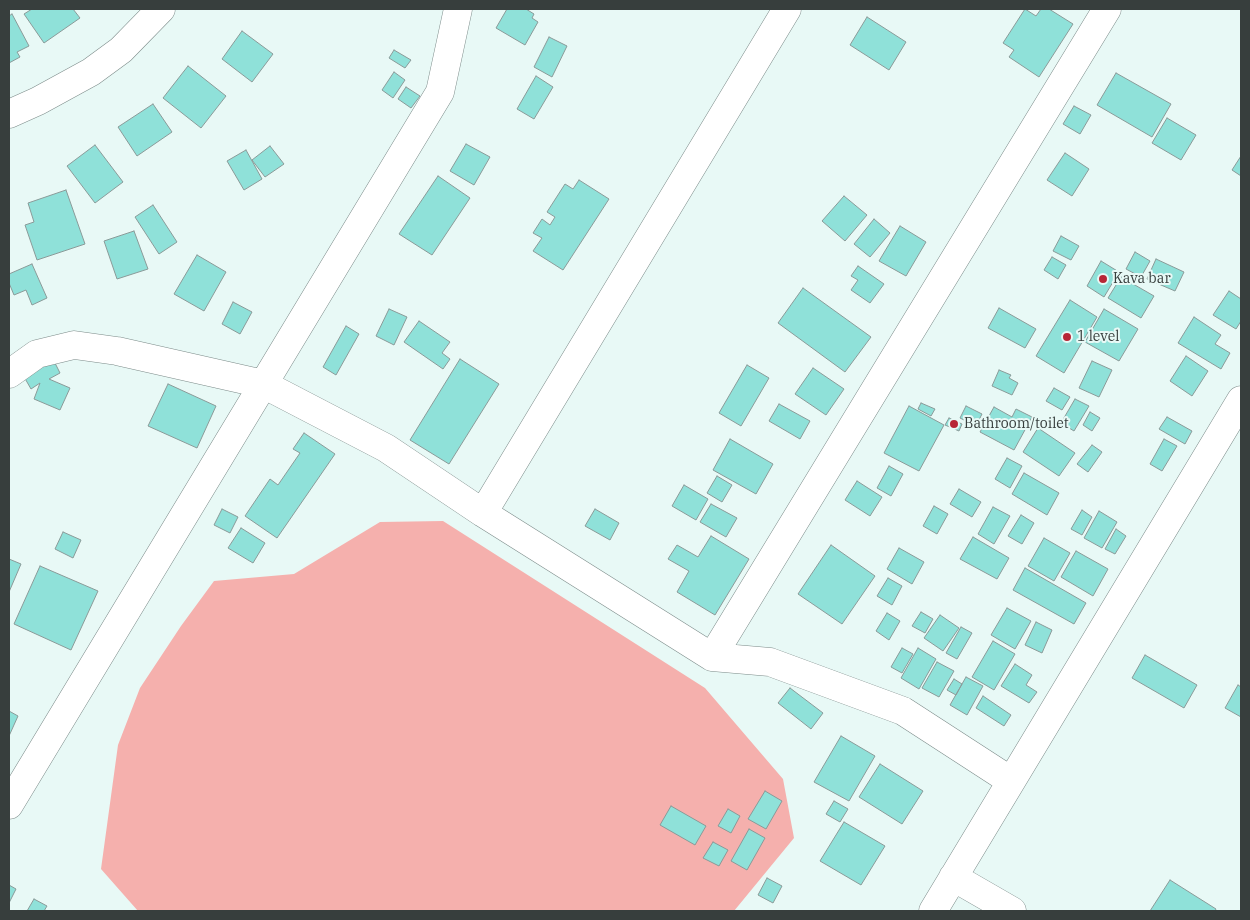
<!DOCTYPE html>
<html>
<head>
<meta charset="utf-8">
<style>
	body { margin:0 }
	#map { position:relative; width:1250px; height:920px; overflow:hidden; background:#e8f9f6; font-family:"IBM Plex Serif",serif }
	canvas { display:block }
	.frame { position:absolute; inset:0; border:10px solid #373e3d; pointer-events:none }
</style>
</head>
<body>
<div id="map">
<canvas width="1250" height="920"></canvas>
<div class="frame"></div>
</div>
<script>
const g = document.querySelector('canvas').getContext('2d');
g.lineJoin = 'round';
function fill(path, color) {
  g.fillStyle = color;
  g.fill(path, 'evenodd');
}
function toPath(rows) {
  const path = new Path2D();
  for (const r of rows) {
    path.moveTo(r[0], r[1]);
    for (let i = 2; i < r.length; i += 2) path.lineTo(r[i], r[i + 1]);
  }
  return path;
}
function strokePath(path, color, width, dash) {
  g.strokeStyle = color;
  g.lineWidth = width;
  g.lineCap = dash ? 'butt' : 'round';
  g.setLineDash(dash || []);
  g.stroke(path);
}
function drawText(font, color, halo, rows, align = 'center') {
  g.font = font + ' "IBM Plex Serif",serif';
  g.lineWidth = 4;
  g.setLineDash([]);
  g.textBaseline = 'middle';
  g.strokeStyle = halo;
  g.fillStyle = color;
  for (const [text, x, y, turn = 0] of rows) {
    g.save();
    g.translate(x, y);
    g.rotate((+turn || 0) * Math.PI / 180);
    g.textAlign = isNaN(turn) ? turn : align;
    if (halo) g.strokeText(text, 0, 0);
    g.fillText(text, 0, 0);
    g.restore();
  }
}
fill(toPath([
	[443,521,705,688,783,779,794,838,734,911,138,911,101,869,118,745,140,688,181,626,214,581,294,574,380,522]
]), '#f5b0ad');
const building = toPath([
	[32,9,73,9,80,18,44,43,24,14,32,9],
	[507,9,526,9,534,14,532,18,538,22,525,45,496,28,507,9],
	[1025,9,1036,16,1041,9,1049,9,1073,24,1039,77,1009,57,1014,50,1003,43,1025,9],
	[12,14,29,46,17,52,20,57,9,63,9,16,12,14],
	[867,17,906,42,889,70,850,45,867,17],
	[242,31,273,54,252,82,222,59,242,31],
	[549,37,567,46,552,77,534,67,549,37],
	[394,50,411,60,405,68,389,58,394,50],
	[188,66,226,96,201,128,163,98,188,66],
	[394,72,405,80,393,98,382,90,394,72],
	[1116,73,1171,104,1152,137,1097,105,1116,73],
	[536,76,553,87,534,119,517,109,536,76],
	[406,87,420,96,411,108,398,99,406,87],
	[153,104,172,132,137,156,118,127,153,104],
	[1074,106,1091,115,1080,134,1063,124,1074,106],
	[1167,118,1196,135,1181,160,1152,143,1167,118],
	[466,144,490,157,474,185,450,171,466,144],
	[95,145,123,182,95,203,67,166,95,145],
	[270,146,284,164,265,177,252,160,270,146],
	[246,150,262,179,244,190,227,161,246,150],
	[1065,153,1089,169,1072,196,1047,180,1065,153],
	[1241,156,1241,176,1232,170,1241,156],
	[438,176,470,198,432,255,399,234,438,176],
	[579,180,609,199,563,270,533,251,542,238,533,233,542,219,550,225,555,217,547,212,565,184,573,189,579,180],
	[66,190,85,244,37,260,25,225,34,222,28,203,66,190],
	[844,196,867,215,845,241,822,221,844,196],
	[153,205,177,242,159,254,135,217,153,205],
	[874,219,890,233,870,257,854,244,874,219],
	[900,226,926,242,906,276,879,261,900,226],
	[134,231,148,269,117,279,104,241,134,231],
	[1061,236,1079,246,1071,260,1053,251,1061,236],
	[1135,252,1150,261,1141,277,1126,269,1135,252],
	[197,255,226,272,204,311,174,294,197,255],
	[1052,257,1066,265,1058,279,1044,270,1052,257],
	[1156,259,1184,272,1175,291,1147,279,1156,259],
	[1101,261,1119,272,1104,297,1087,286,1101,261],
	[32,264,47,298,32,305,26,290,14,295,9,283,9,274,32,264],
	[858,266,884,284,870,303,851,290,858,280,851,276,858,266],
	[1121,277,1154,296,1141,318,1108,298,1121,277],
	[803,288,871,337,845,372,778,323,803,288],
	[1229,291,1241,299,1241,321,1236,329,1213,315,1229,291],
	[1070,300,1097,317,1064,373,1036,356,1070,300],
	[233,302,252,312,240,334,222,324,233,302],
	[999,308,1036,329,1025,348,988,328,999,308],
	[389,309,407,317,394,345,376,336,389,309],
	[1104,309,1138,329,1119,361,1085,342,1104,309],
	[1194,317,1221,335,1215,344,1230,353,1221,369,1178,343,1194,317],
	[419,321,450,342,442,353,450,359,443,369,404,342,419,321],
	[346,326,359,334,336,375,323,367,346,326],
	[1186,356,1208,371,1192,396,1170,381,1186,356],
	[53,359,60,373,49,379,70,388,60,410,34,399,40,383,31,389,23,375,53,359],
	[460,359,499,384,449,464,410,440,460,359],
	[1092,361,1112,370,1099,397,1079,388,1092,361],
	[747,365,769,378,741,426,719,413,747,365],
	[813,368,844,389,826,415,795,394,813,368],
	[999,370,1011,375,1009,378,1018,383,1012,395,992,386,999,370],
	[168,384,216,406,197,448,148,426,168,384],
	[1054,388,1070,397,1062,410,1046,401,1054,388],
	[1075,399,1089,406,1074,431,1061,423,1075,399],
	[921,403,935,409,931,416,918,409,921,403],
	[779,404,810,421,800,439,769,421,779,404],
	[909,406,944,425,919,471,884,453,909,406],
	[966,406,982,414,976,426,960,418,966,406],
	[994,407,1012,417,1016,409,1032,417,1014,450,980,432,994,407],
	[1090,412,1100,418,1092,431,1083,425,1090,412],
	[1167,417,1192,431,1185,444,1159,429,1167,417],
	[949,418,962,424,959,431,945,425,949,418],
	[1038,428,1075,453,1059,476,1023,452,1038,428],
	[304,433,335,454,277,538,245,516,270,479,278,485,300,453,293,449,304,433],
	[730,439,773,464,756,494,713,470,730,439],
	[1164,439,1177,446,1162,471,1150,464,1164,439],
	[1092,445,1102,452,1088,472,1077,464,1092,445],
	[1007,458,1022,466,1010,488,995,479,1007,458],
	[889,466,903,474,891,496,877,488,889,466],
	[1024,473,1059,493,1047,515,1012,494,1024,473],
	[717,476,732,485,722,502,707,493,717,476],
	[857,481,882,497,870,516,845,500,857,481],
	[684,485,708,499,696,520,672,506,684,485],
	[959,489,981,502,972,517,950,504,959,489],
	[711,504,737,518,726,537,700,522,711,504],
	[934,506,948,514,937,534,923,526,934,506],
	[993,507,1010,516,994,544,978,534,993,507],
	[222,509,238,517,230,533,214,525,222,509],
	[595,509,619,523,610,540,585,526,595,509],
	[1082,510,1092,517,1082,535,1071,529,1082,510],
	[1099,511,1117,522,1102,548,1084,538,1099,511],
	[1021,515,1034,523,1022,544,1008,536,1021,515],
	[241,528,265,543,253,563,228,548,241,528],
	[1116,529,1126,536,1115,554,1105,549,1116,529],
	[63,532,81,540,73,558,55,549,63,532],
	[711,536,749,559,715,615,677,592,689,571,668,559,677,545,698,557,711,536],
	[973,537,1009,558,997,579,960,559,973,537],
	[1044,538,1070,553,1054,581,1028,566,1044,538],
	[831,545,875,576,842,624,798,594,831,545],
	[899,548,924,562,912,584,887,569,899,548],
	[1076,551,1108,569,1093,596,1061,577,1076,551],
	[9,559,21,564,9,592,9,559],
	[40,566,98,591,71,650,14,624,40,566],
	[1025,568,1086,603,1074,624,1013,590,1025,568],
	[888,578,902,586,892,605,877,596,888,578],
	[1007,608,1031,621,1015,649,991,635,1007,608],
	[921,612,933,619,925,633,912,626,921,612],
	[887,613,900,621,889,640,876,631,887,613],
	[940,615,959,628,943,651,924,638,940,615],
	[1036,622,1052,630,1042,653,1025,645,1036,622],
	[961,627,972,633,957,659,946,653,961,627],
	[993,641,1015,654,994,690,972,677,993,641],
	[902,648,913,654,902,673,891,667,902,648],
	[918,648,936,659,919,689,901,678,918,648],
	[1145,655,1197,685,1184,708,1132,678,1145,655],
	[937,662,954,671,939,697,922,688,937,662],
	[1015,664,1032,675,1026,685,1037,692,1029,703,1001,686,1015,664],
	[966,677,983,686,967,715,950,705,966,677],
	[954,679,962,684,956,695,947,690,954,679],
	[1238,685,1241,687,1241,717,1225,708,1238,685],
	[790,688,823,713,811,729,778,703,790,688],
	[983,696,1011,715,1004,726,976,708,983,696],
	[9,711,18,716,9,736,9,711],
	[841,736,875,756,849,801,814,782,841,736],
	[880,764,923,791,902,824,859,797,880,764],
	[765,791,782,801,766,829,748,819,765,791],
	[834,801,848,809,840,822,826,814,834,801],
	[671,806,706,826,695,845,660,825,671,806],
	[728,809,740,816,731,833,718,826,728,809],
	[844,822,885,846,861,885,820,861,844,822],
	[749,829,765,838,747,870,731,861,749,829],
	[713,842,728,850,719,866,703,858,713,842],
	[767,878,782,886,773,903,758,895,767,878],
	[1170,880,1216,909,1215,911,1150,911,1170,880],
	[9,885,16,889,9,903,9,885],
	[34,899,47,906,44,911,27,911,34,899]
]);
fill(building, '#8fe1d9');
strokePath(building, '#8a9a98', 1);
const minor = toPath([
	[9,114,38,101,91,72,121,50,161,9],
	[9,374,37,354,74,345,117,351,263,384,386,448,483,513,712,657,1107,9],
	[483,513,787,9],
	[712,657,770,662,903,711,1011,781],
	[9,805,440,92,458,9],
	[953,877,1012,911],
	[933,911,1241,400]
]);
strokePath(minor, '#7c8b89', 29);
strokePath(minor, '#fff', 28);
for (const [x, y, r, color] of [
	[1103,279,5,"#b72636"],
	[1067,337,5,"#b72636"],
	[954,424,5,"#b72636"]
]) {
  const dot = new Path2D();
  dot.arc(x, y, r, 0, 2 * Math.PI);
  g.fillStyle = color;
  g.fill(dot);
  strokePath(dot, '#e8f9f6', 2);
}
drawText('14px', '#373e3d', '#e8f9f6', [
	["Kava bar",1113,279],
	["1 level",1077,337],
	["Bathroom/toilet",964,424]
], 'left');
</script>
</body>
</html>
